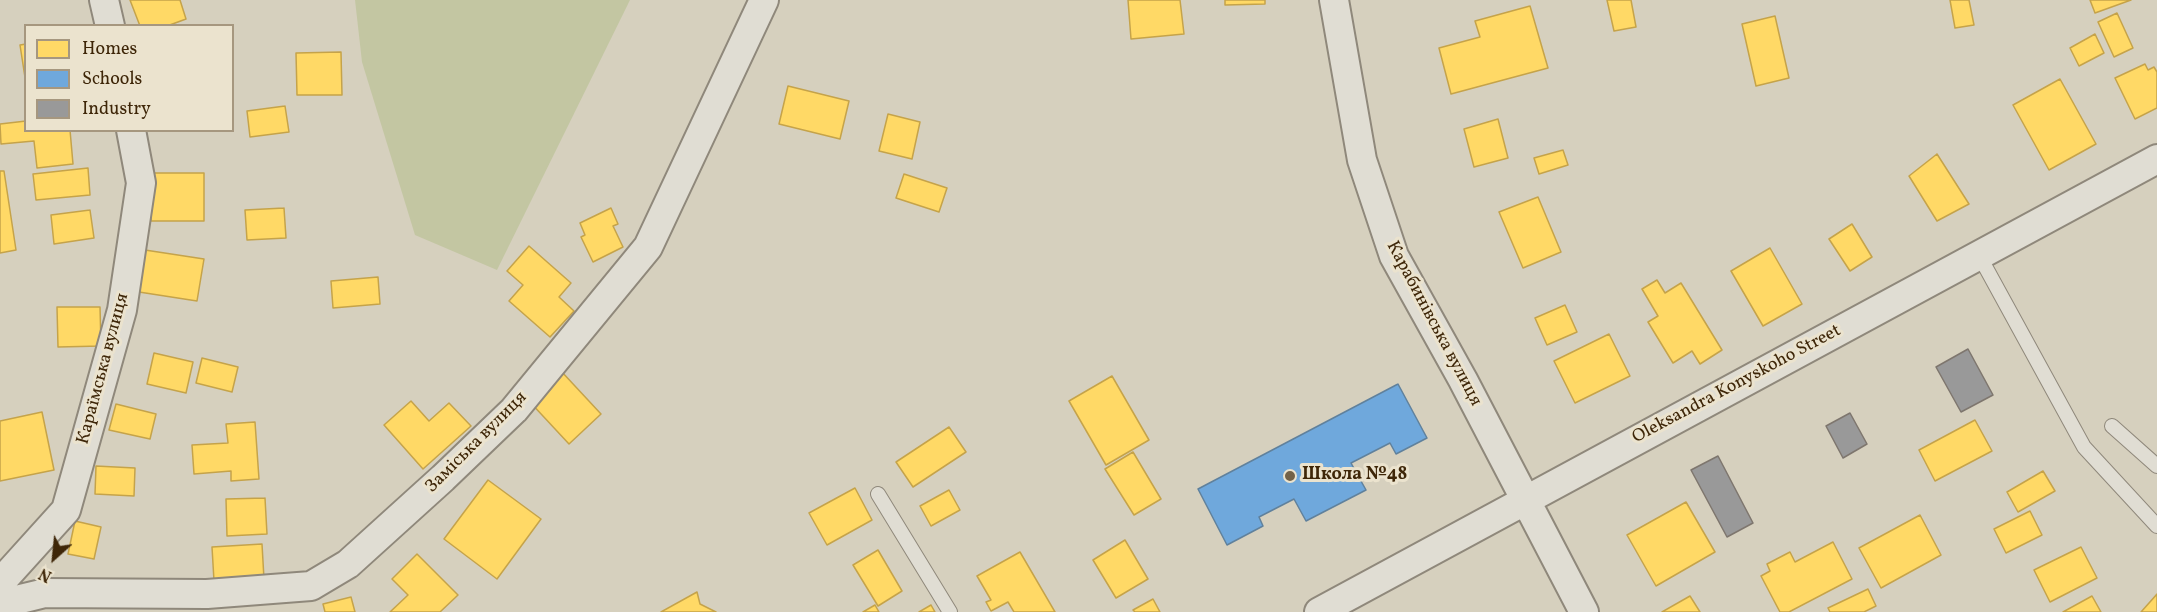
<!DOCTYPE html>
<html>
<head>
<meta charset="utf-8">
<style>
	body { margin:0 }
	#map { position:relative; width:2157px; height:612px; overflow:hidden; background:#d6d0be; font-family:Vollkorn,serif }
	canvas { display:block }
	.legend { position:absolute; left:24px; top:24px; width:210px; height:108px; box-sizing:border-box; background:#ebe3ce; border:2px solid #a6977f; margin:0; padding:8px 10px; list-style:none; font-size:18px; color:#3e2608 }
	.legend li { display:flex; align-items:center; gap:12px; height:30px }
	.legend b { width:30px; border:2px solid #a6977f }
	.north { position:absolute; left:24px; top:528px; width:60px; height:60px; -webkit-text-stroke:4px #ebe3ce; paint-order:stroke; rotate:207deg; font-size:16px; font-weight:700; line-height:24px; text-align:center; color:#3e2608 }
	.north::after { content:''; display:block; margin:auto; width:21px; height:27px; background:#3e2608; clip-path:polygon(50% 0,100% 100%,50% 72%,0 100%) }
</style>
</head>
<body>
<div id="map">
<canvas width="2157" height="612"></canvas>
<ul class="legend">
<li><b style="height:16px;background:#ffd966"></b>Homes</li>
<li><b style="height:16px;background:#6fa8dc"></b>Schools</li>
<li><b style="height:16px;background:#999"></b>Industry</li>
</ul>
<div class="north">N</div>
</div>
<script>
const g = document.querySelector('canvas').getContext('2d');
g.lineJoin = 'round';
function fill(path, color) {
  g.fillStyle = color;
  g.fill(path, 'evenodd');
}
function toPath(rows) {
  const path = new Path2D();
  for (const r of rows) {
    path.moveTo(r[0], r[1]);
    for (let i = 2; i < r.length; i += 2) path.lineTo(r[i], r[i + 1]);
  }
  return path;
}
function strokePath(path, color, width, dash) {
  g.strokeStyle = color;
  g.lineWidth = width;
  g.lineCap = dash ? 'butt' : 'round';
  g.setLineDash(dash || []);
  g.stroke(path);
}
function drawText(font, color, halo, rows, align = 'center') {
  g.font = font + ' Vollkorn,serif';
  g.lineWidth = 6;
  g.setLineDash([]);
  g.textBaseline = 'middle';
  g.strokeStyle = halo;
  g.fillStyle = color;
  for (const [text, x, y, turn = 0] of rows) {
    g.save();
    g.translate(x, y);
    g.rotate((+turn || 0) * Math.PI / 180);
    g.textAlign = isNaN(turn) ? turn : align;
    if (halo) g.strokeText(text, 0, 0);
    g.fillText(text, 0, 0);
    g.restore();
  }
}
fill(toPath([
	[355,0,630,0,497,270,415,235,362,62]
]), '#c3c6a2');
const homes = toPath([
	[130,0,180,0,186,19,167,26,140,26,130,0],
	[1128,0,1180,0,1184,34,1131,39,1128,0],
	[1225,0,1265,0,1265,4,1225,5,1225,0],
	[1607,0,1631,0,1636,27,1614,31,1607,0],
	[1950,0,1969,0,1974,25,1955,28,1950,0],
	[2090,0,2131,0,2095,13,2090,0],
	[1530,6,1548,68,1451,94,1439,48,1480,37,1475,21,1530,6],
	[2117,13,2133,48,2114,57,2098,22,2117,13],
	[1775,16,1789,78,1756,86,1742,24,1775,16],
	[2095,34,2104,53,2079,66,2070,48,2095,34],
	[26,44,26,84,20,45,26,44],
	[341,52,342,95,297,95,296,53,341,52],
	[2145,64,2148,70,2154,67,2157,72,2157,108,2135,119,2115,78,2145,64],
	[2060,79,2096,144,2049,170,2013,105,2060,79],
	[788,86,849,101,840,139,779,124,788,86],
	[285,106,289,132,250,137,247,111,285,106],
	[888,114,920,122,912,159,879,151,888,114],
	[1498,119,1508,158,1474,167,1464,129,1498,119],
	[26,121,26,130,70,130,73,164,37,168,34,141,1,144,0,124,26,121],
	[1563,150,1568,165,1539,174,1534,158,1563,150],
	[1937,154,1969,204,1937,221,1909,176,1937,154],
	[88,168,90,195,36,200,33,174,88,168],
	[0,171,4,171,16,250,0,253,0,171],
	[150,173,204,173,204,221,151,221,150,173],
	[904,174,947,188,939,212,896,198,904,174],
	[1538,197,1561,252,1523,268,1499,212,1538,197],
	[284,208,286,238,247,240,245,210,284,208],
	[611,208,618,224,613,226,623,247,593,262,581,237,585,235,580,223,611,208],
	[90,210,94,238,54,244,51,215,90,210],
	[1852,224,1872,257,1850,271,1829,239,1852,224],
	[529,246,571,283,559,297,574,311,550,337,509,301,523,285,507,271,529,246],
	[1770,248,1802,304,1763,326,1731,271,1770,248],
	[145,250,204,259,197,301,139,292,145,250],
	[378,277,380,304,333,308,331,281,378,277],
	[1657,280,1665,293,1681,283,1722,350,1700,364,1692,351,1673,363,1648,322,1658,316,1642,289,1657,280],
	[1565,305,1577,332,1547,345,1535,318,1565,305],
	[57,307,100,307,101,346,58,347,57,307],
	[1609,334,1630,376,1575,403,1554,361,1609,334],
	[154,353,193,362,186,393,147,384,154,353],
	[202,358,238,367,232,392,196,383,202,358],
	[561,371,601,414,569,444,529,401,561,371],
	[1112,376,1149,440,1106,465,1069,401,1112,376],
	[411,401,429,421,449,403,471,426,423,469,384,425,411,401],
	[116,404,156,414,150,439,109,430,116,404],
	[42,412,54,470,0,481,0,421,42,412],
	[1975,420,1992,451,1935,481,1919,450,1975,420],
	[255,422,259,479,231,481,231,471,194,474,192,445,228,443,226,424,255,422],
	[949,427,966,452,913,487,896,462,949,427],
	[1133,452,1161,499,1134,515,1105,469,1133,452],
	[96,466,135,468,134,496,95,494,96,466],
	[2043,471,2055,491,2018,512,2007,492,2043,471],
	[488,480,541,519,497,579,444,539,488,480],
	[855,488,872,520,827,545,809,513,855,488],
	[949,490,960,510,931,526,920,506,949,490],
	[265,498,267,534,227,536,226,499,265,498],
	[1686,502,1715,552,1656,586,1627,535,1686,502],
	[2030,511,2042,535,2006,553,1994,529,2030,511],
	[1920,515,1941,555,1881,588,1859,548,1920,515],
	[75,521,101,527,94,559,68,554,75,521],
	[1125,540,1148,579,1116,598,1093,560,1125,540],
	[1833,542,1852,579,1789,612,1780,612,1761,576,1770,571,1767,564,1790,552,1795,562,1833,542],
	[262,544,264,579,214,581,212,547,262,544],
	[2081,547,2097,578,2050,602,2034,570,2081,547],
	[878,550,902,591,878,606,853,565,878,550],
	[1020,552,1055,612,1014,612,1008,602,991,611,986,602,991,600,977,576,1020,552],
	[417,554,458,595,440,612,390,612,408,595,392,579,417,554],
	[1868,589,1876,606,1864,612,1830,612,1828,608,1868,589],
	[697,592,700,604,716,612,661,612,697,592],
	[2157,594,2157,612,2141,612,2157,594],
	[1690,596,1700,612,1662,612,1690,596],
	[2092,596,2101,612,2063,612,2092,596],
	[351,597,355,612,325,612,323,604,351,597],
	[1153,599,1160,612,1135,612,1133,610,1153,599],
	[875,605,879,612,863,612,875,605],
	[931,605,935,612,919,612,931,605]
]);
fill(homes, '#ffd966');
strokePath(homes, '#c5a34a', 1.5);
const schools = toPath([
	[1398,384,1427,438,1396,454,1390,443,1351,463,1366,490,1306,521,1294,499,1259,517,1263,526,1227,545,1198,489,1398,384]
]);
fill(schools, '#6fa8dc');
strokePath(schools, '#60819c', 1.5);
const industry = toPath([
	[1968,349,1993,395,1961,412,1936,367,1968,349],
	[1850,413,1867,444,1843,458,1826,426,1850,413],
	[1718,456,1753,523,1727,537,1691,470,1718,456]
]);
fill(industry, '#999');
strokePath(industry, '#7e766e', 1.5);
const service = toPath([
	[1980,257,2084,447,2157,526],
	[2112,426,2157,466],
	[878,494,950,612]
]);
const minor = toPath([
	[104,0,110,26],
	[1334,0,1362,160,1394,256,1463,380,1584,612],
	[0,583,66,510,122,310,141,183,131,130],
	[0,604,45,593,207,594,311,586,348,564,443,478,514,410,648,247,764,0],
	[1319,612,2157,159]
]);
strokePath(service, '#8f887b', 16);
strokePath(minor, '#8f887b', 32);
strokePath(service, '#e0ddd3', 14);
strokePath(minor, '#e0ddd3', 28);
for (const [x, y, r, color] of [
	[1290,476,6,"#736248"]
]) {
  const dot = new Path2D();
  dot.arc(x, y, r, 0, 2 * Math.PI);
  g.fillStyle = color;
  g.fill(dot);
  strokePath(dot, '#ebe3ce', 2);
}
drawText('18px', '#3e2608', '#ebe3ce', [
	["Карабинівська вулиця",1433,324,62],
	["Караїмська вулиця",104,369,-75],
	["Oleksandra Konyskoho Street",1737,385,-28],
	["Заміська вулиця",477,443,-45]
]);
drawText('bold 18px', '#3e2608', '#ebe3ce', [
	["Школа №48",1302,476]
], 'left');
</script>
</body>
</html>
